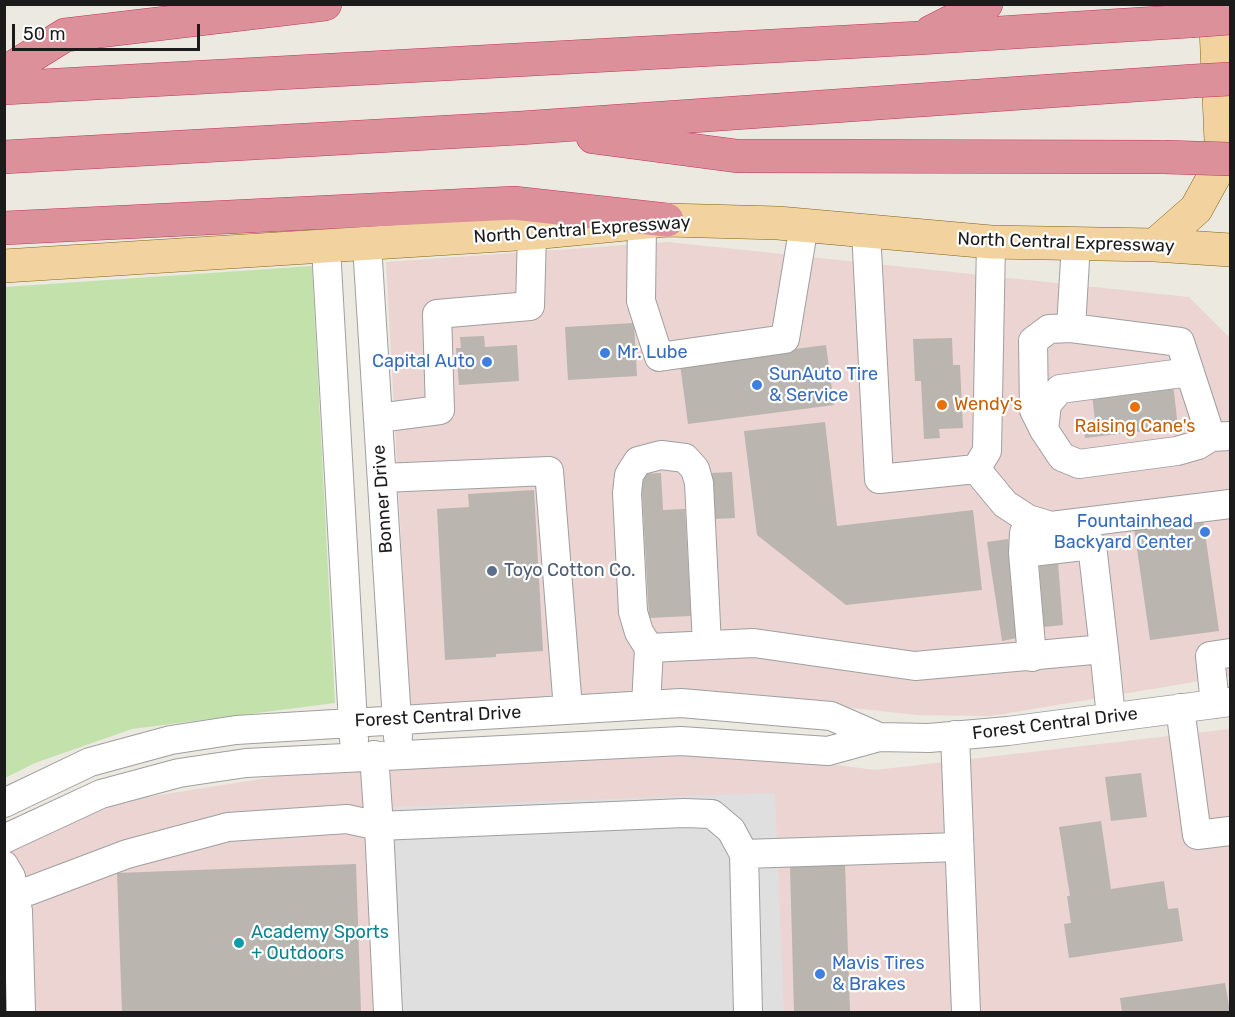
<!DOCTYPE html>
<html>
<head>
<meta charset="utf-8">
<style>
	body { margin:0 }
	#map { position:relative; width:1235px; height:1017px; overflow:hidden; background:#ece9e1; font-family:Rubik,sans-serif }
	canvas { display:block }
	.frame { position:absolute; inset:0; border:6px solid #1b1b1b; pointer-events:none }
	.scale { position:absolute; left:12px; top:24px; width:188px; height:27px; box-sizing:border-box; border:3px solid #1b1b1b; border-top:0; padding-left:8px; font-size:18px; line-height:21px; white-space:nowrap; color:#1b1b1b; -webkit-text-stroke:4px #fff; paint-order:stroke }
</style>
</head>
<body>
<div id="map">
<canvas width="1235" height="1017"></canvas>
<div class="frame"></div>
<div class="scale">50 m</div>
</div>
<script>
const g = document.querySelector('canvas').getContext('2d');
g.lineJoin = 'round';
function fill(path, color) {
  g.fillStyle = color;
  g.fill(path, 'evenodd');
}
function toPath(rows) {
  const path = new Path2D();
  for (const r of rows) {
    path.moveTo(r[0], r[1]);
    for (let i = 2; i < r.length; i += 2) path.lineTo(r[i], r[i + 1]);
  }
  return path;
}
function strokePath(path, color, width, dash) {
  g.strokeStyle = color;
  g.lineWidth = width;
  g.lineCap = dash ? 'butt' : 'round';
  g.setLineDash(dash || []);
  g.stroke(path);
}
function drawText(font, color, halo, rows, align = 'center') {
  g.font = font + ' Rubik,sans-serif';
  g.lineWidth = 4.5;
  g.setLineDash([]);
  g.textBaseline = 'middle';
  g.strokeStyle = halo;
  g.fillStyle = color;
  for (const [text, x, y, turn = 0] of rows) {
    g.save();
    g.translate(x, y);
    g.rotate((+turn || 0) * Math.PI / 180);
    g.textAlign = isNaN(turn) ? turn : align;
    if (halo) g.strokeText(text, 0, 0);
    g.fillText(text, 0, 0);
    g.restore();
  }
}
fill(toPath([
	[668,242,1189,297,1230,338,1230,676,991,716,917,715,706,692,410,705,386,262],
	[1230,729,1230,1012,5,1012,4,852,115,802,286,775,740,752,875,770]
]), '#ebd4d2');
fill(toPath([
	[312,266,335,703,132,729,35,763,5,778,5,287]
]), '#c3e2ab');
fill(toPath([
	[775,793,784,1012,402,1012,394,807]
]), '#dfdfdf');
fill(toPath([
	[634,323,637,376,568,380,565,327],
	[484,336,485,347,517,345,519,381,459,385,456,348,461,348,460,337],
	[952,338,953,365,960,365,963,428,939,429,940,438,924,439,921,381,915,381,913,339],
	[826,345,834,405,688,424,680,364],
	[1173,384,1178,427,1085,438,1083,422,1095,420,1092,394],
	[825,422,837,526,973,510,982,590,846,605,757,535,744,431],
	[732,472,735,518,714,519,711,473],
	[661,473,663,510,685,509,691,616,649,618,641,474],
	[534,490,543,651,496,654,496,657,445,660,437,509,469,507,468,494],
	[1203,519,1219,631,1150,640,1134,528],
	[1008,539,1022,637,1002,641,987,542],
	[1058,563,1063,625,1044,627,1039,565],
	[1141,773,1147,817,1111,821,1105,777],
	[1101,821,1111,889,1164,881,1168,909,1178,908,1183,941,1069,958,1064,924,1071,923,1067,896,1070,896,1059,827],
	[356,864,361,1012,122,1012,117,873],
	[845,864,850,1012,794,1012,790,866],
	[1225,983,1230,1012,1122,1012,1120,998]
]), '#bbb5af');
const minor = toPath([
	[642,223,641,301,659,357,785,339,804,225],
	[866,231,879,479,976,469],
	[367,245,398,737],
	[326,248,354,740],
	[1071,328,1076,243],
	[378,418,440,410,437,314,530,306,532,233],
	[1044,430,1047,404,1060,389,1190,372],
	[1211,437,1180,342,1071,328,1049,329,1033,341,1034,410,1044,430,1062,457,1079,464,1177,451,1198,445,1211,437,1230,436],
	[976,469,1005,504,1028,519,1051,526,1230,504],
	[976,469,987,451,991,242],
	[382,478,549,471,568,709],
	[1024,533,1023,553,1032,657],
	[1023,553,1092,545,1104,649],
	[649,648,639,632,633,612,627,493,629,475,638,461,661,455,685,458,695,469,699,483,707,645],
	[1215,704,1210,656,1230,653],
	[646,705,649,648,754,643,915,666,1104,649,1111,717],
	[1180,708,1197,835,1230,831],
	[955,735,966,1012],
	[374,755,379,826,684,813,712,814,731,830,744,854],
	[4,803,90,762,171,740,236,730,681,703,831,716,879,737],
	[4,839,101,794,179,773,246,763,681,741,828,751,879,737,929,738,1008,731,1230,702],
	[4,865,11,877,18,911,21,1012],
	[15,893,29,891,127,854,228,827,347,819,379,826,388,1012],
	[748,1012,744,854,959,847]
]);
const major = toPath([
	[1155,245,1196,209,1218,169,1221,141,1215,4],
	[4,266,532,233,667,220,778,223,991,242,1155,245,1230,250]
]);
const highway = toPath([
	[931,32,986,4],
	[4,73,65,35,325,4],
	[4,88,919,38,1190,21],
	[593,137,737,156,1164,157],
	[4,157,520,128,1193,81],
	[4,228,514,203,667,220]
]);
strokePath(minor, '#9f9f9f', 30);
strokePath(major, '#84640e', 34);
strokePath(highway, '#c4345d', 34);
strokePath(minor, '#fff', 28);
strokePath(major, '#f2d3a0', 33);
strokePath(highway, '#dc9099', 33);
const highwayBridge = toPath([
	[1190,21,1230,18],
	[1193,81,1230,79],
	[1164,157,1230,159]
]);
strokePath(highwayBridge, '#c4345d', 34, []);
strokePath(highwayBridge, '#dc9099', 33);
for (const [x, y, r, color] of [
	[605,353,6,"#3f7fe0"],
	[487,362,6,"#3f7fe0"],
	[757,385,6,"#3f7fe0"],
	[942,405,6,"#e8710a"],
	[1135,407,6,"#e8710a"],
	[1205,532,6,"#3f7fe0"],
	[492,571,6,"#5c6f8a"],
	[239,943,6,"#0f9aa8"],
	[820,974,6,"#3f7fe0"]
]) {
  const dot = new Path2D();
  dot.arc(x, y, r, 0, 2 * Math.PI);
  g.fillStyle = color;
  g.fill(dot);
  strokePath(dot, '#fff', 2);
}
drawText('18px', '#1b1b1b', '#fff', [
	["North Central Expressway",582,230,-4],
	["North Central Expressway",1066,243,2],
	["Bonner Drive",383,499,-94],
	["Forest Central Drive",438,717,-3],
	["Forest Central Drive",1055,724,-7]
]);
drawText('18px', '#366cbe', '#fff', [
	["Mr. Lube",617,353],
	["Capital Auto",475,362,"right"],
	["SunAuto Tire",769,375],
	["& Service",769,396],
	["Fountainhead",1193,522,"right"],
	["Backyard Center",1193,543,"right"],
	["Mavis Tires",832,964],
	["& Brakes",832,985]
], 'left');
drawText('18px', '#c56008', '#fff', [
	["Wendy's",954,405],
	["Raising Cane's",1135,427,"center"]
], 'left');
drawText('18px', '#4e5e75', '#fff', [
	["Toyo Cotton Co.",504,571]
], 'left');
drawText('18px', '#0d838f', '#fff', [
	["Academy Sports",251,933],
	["+ Outdoors",251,954]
], 'left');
</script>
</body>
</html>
